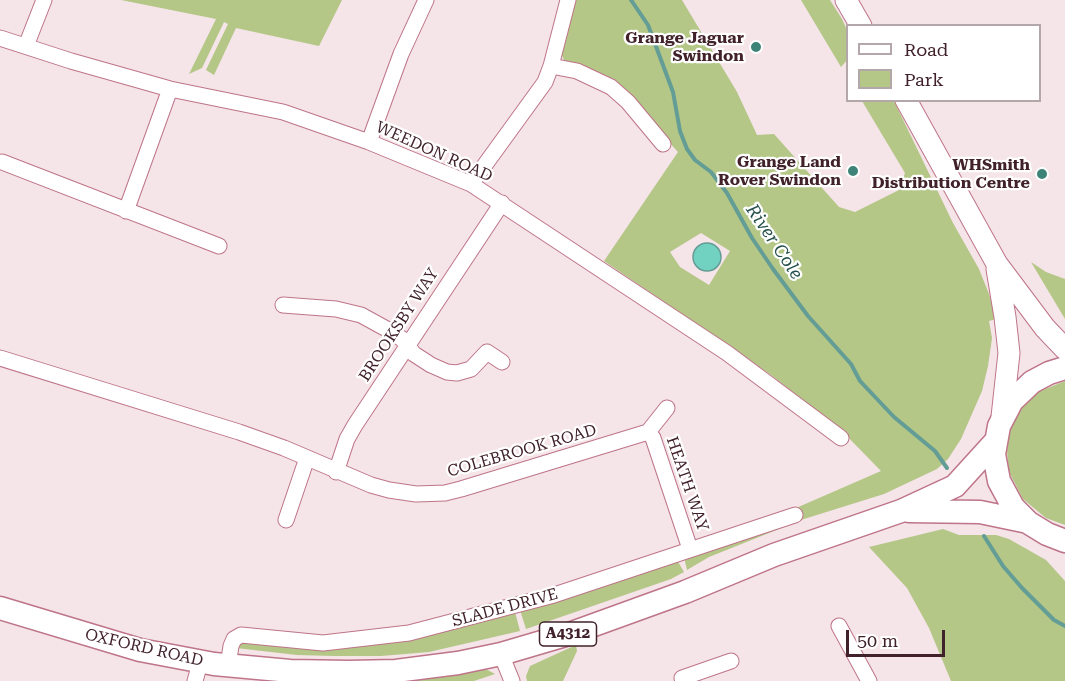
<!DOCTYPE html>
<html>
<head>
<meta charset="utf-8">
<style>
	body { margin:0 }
	#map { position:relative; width:1065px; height:681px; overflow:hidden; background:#f5e4e8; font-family:"Roboto Serif",serif }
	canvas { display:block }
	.legend { position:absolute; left:846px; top:24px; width:195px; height:78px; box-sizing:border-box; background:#fff; border:2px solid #b3a7aa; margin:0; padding:8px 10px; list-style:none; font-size:18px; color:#41222b }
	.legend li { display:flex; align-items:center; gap:12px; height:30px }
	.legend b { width:30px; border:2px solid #b3a7aa }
	.scale { position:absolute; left:846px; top:630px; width:99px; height:27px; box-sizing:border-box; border:3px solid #41222b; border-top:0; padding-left:8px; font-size:18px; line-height:21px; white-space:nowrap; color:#41222b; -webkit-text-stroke:4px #fff; paint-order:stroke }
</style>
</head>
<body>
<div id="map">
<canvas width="1065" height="681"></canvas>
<ul class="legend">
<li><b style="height:8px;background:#fff"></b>Road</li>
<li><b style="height:16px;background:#b4c787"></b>Park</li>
</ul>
<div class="scale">50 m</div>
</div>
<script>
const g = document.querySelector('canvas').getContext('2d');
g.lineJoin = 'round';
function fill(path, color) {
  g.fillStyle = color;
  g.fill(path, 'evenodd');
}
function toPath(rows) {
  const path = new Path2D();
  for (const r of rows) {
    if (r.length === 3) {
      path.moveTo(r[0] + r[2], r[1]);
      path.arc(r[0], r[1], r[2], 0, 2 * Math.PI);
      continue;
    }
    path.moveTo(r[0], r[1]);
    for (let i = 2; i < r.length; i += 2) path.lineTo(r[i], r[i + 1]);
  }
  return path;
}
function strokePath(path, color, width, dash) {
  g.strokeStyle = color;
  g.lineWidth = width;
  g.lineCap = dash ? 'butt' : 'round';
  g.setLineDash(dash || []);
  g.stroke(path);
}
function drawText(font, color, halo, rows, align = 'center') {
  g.font = font + ' "Roboto Serif",serif';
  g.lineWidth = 4.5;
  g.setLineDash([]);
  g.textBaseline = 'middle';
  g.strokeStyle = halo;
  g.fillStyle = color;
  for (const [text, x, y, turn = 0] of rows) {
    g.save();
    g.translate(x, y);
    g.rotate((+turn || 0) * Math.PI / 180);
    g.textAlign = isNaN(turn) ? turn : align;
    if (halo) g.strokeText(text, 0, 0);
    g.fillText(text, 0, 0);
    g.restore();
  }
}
fill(toPath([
	[121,0,342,0,319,46,236,28,214,75,206,70,228,24,224,22,202,68,189,74,216,19],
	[575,0,682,0,737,92,757,135,774,134,839,207,855,212,899,190,905,173,862,101,894,101,953,223,979,269,989,294,996,319,989,321,992,338,988,366,982,391,961,439,948,459,937,469,884,494,804,519,709,557,687,570,684,557,797,516,796,508,881,471,842,431,771,375,604,261,678,152,646,117,565,63,560,50],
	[701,233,730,251,709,285,680,267,670,252],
	[801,0,830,0,842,19,847,30,848,59,841,67],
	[1031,262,1046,272,1065,279,1065,319],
	[1065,381,1065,525,1046,518,1023,499,1009,472,1007,452,1009,432,1023,406,1038,392],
	[943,529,959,535,996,535,1009,539,1046,560,1065,581,1065,681,951,681,929,628,907,588,869,547],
	[677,560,684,572,671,579,526,629,520,610],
	[515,612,520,631,429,652,381,656,334,656,297,655,236,648,241,640,345,648,380,644,413,638],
	[576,645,577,651,563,681,527,681,526,676,530,666],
	[484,668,495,674,474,681,382,681]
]), '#b4c787');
const water = toPath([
	[707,257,14]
]);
fill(water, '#72d2c2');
strokePath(water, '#639d95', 1.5);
strokePath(toPath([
	[631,0,648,25,673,92,680,131,687,149,695,160,711,172,727,193,752,238,773,269,808,316,851,364,860,381,894,417,935,451,947,468],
	[984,536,1003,566,1022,588,1054,620,1065,626]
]), '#639d95', 4);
const street = toPath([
	[0,38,71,61,170,89,283,112,369,142,471,184,727,353,841,438],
	[26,46,44,0],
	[551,66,577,71,611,87,628,102,663,144],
	[369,142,401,54,426,0],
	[2,162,219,246],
	[471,184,545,82,551,66,568,0],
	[126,211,170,89],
	[283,305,336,309,361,315,392,332,402,339,414,354,431,365,447,372,457,373,471,369,487,352,502,362],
	[0,358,239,432,284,448,371,485,389,490,416,494,445,493,461,489,648,432,667,408],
	[648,432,653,438,690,549],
	[336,472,347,439,355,425,502,203],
	[286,520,307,458],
	[839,626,869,681],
	[501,654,512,681],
	[228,666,231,646,234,639,241,635,323,643,409,633,554,595,795,515],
	[682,678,731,661],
	[195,681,200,663]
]);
const secondary = toPath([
	[846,0,861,26],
	[906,100,997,264,1045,328,1065,349],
	[997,269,1005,317,1009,353,1002,417]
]);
const primary = toPath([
	[1065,368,1049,373,1032,382,1012,401,999,426,994,454,999,481,1013,507,1029,523,1047,534,1065,541],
	[909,511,980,512,1028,522],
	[0,608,140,650,214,664,290,671,349,672,396,671,458,663,501,654,569,634,685,592,774,555,901,511,955,486,995,442]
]);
strokePath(street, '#be7489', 17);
strokePath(secondary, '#be7489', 23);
strokePath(primary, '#be7489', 25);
strokePath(street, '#fff', 15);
strokePath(secondary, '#fff', 21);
strokePath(primary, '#fff', 22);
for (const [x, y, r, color] of [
	[756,47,6,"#3e8377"],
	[853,171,6,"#3e8377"],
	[1042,174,6,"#3e8377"]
]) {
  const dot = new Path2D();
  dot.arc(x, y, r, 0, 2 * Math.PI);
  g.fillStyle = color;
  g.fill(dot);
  strokePath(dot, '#fff', 2);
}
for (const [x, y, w] of [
	[568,634,57]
]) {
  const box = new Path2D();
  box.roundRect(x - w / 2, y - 12, w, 24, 4.5);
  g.fillStyle = '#fff';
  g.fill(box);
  strokePath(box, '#41222b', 1.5);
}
drawText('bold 15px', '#41222b', null, [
	["A4312",568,634]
]);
drawText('bold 16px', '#41222b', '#fff', [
	["Grange Jaguar",744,38],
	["Swindon",744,56],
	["Grange Land",841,162],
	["Rover Swindon",841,180],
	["WHSmith",1030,165],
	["Distribution Centre",1030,183]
], 'right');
drawText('16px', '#41222b', '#fff', [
	["WEEDON ROAD",434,152,24],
	["BROOKSBY WAY",399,325,-57],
	["COLEBROOK ROAD",522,451,-16],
	["HEATH WAY",687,484,71],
	["SLADE DRIVE",505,608,-15],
	["OXFORD ROAD",144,648,13]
]);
drawText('italic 18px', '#26514a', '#fff', [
	["River Cole",774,242,56]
]);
</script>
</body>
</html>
